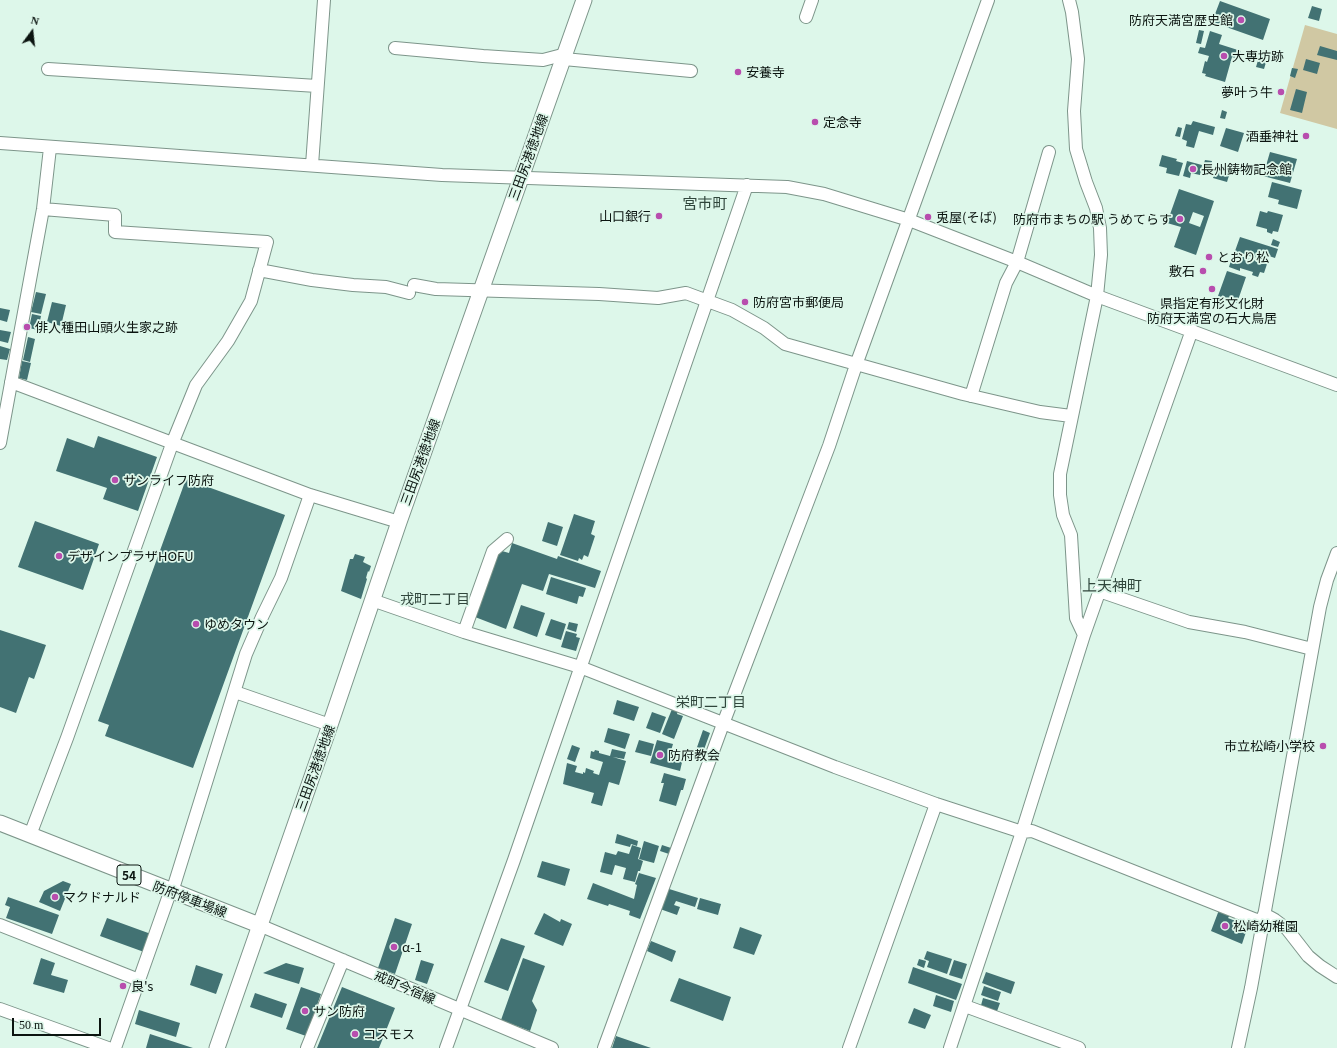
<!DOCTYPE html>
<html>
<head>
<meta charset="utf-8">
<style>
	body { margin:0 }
	#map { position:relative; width:1337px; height:1048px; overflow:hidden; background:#ddf7ea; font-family:Georgia,serif }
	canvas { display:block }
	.north { position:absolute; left:12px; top:12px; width:40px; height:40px; -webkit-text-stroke:3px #ddf7ea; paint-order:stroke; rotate:15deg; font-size:11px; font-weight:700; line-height:16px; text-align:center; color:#0b1410 }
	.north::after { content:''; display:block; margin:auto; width:14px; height:18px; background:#0b1410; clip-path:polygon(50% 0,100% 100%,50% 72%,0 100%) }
	.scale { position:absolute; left:12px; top:1018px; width:89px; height:18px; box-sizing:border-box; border:2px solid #0b1410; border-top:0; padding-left:5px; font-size:12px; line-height:14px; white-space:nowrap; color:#0b1410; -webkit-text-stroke:3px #ddf7ea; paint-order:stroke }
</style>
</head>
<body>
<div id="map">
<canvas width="1337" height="1048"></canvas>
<div class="north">N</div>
<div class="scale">50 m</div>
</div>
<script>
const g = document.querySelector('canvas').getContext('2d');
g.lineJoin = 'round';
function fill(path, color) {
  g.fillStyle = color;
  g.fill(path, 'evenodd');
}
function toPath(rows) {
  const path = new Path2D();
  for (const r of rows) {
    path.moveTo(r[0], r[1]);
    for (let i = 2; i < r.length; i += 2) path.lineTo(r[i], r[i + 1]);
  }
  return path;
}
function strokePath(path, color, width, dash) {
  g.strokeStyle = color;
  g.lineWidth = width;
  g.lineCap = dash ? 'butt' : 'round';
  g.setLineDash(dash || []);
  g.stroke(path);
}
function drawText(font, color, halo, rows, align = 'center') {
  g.font = font + ' Georgia,"Noto Sans JP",serif';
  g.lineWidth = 3.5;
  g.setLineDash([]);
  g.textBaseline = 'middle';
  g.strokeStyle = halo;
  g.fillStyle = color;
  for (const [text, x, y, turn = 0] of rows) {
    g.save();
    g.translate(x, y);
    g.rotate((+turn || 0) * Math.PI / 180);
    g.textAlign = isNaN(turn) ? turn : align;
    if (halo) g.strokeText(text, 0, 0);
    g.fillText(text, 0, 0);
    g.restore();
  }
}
fill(toPath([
	[1305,25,1337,34,1337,129,1280,113]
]), '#d0c8a3');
fill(toPath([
	[1220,1,1270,19,1263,40,1212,22],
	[1312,6,1322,9,1319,21,1308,18],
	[1199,30,1204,31,1201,44,1196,43],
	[1210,31,1222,35,1219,44,1241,51,1239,59,1232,57,1225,82,1205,76,1206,74,1202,73,1205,61,1207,62,1209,56,1198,53,1200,47,1205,48],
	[1320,46,1337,51,1337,60,1317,55],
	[1259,57,1267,59,1264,69,1256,67],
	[1306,59,1320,63,1317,74,1303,70],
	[1292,68,1298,69,1295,78,1290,76],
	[1296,89,1307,92,1302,113,1290,110],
	[1222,110,1227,112,1225,119,1220,118],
	[1193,121,1215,127,1213,135,1199,131,1194,148,1186,146,1187,141,1182,139,1186,124,1191,125],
	[1178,127,1182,128,1180,137,1175,136],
	[1226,128,1244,133,1238,152,1220,146],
	[1270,152,1297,159,1290,183,1263,176],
	[1162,155,1177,159,1176,161,1183,163,1179,176,1166,173,1167,168,1159,166],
	[1205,160,1212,161,1209,172,1202,170],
	[1187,161,1202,165,1200,175,1191,173,1190,178,1183,176],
	[1217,165,1231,169,1227,182,1213,178],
	[1272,182,1302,190,1297,209,1278,204,1279,200,1268,197],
	[1179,189,1214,201,1196,255,1174,247,1181,227,1167,223],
	[1193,212,1204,216,1200,227,1189,223],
	[1260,211,1267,213,1268,211,1283,215,1278,232,1273,231,1272,234,1267,232,1267,229,1256,226],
	[1240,237,1278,249,1275,258,1257,252,1255,258,1235,251],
	[1273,239,1280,242,1278,247,1271,245],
	[1233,254,1267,264,1264,273,1260,272,1258,277,1252,275,1253,272,1240,268,1240,271,1229,267],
	[1227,271,1246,277,1237,303,1218,296],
	[36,292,46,294,41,314,31,312],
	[52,302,66,305,61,326,47,322],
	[0,308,10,310,7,322,0,320],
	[32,314,41,316,38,330,29,328],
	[0,330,11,332,8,343,0,341],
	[28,337,35,339,30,362,23,360],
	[0,346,10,349,7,360,0,359],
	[22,361,31,363,27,380,19,378],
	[98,436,157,457,138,511,103,499,107,488,56,471,67,438,94,448],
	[186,479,285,515,193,768,105,736,109,725,98,721],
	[574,514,595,521,591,534,595,536,588,557,584,555,582,560,579,558,578,561,560,555],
	[35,521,99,544,83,590,18,567],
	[548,522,563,527,557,546,542,541],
	[512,543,557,559,558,556,601,571,595,588,549,574,543,591,522,584,506,629,475,617,498,554,502,551,509,553],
	[355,554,365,557,363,562,371,566,369,572,368,571,366,578,367,579,361,599,341,591,350,559,353,559],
	[551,577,586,588,583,597,579,596,577,604,546,594],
	[521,605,545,613,537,637,513,628],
	[551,619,566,624,561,640,545,635],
	[569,622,578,624,576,632,567,629],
	[0,630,46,645,34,679,29,677,16,713,0,707],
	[566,631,577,634,576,637,580,638,576,651,561,647],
	[617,700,639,707,634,721,613,714],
	[672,709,678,711,677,714,683,716,674,739,662,734],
	[652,712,666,717,660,733,646,728],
	[608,728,630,734,625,749,604,742],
	[703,730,710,733,702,755,695,753],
	[639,740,654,744,651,756,635,752],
	[657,740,673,744,670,754,683,758,680,771,650,763],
	[572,745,580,748,575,762,567,759],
	[612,749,626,752,624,759,613,757,626,761,619,785,609,782,602,806,591,803,594,793,563,784,567,763,577,766,575,772,583,774,583,772,585,773,586,768,594,771,593,773,599,775,603,762,590,758,591,751,594,752,595,750,599,751,599,753,610,756],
	[664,773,686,779,683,790,681,790,676,806,659,801,664,783,661,783],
	[617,834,638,841,637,846,631,844,630,847,615,843],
	[644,841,659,846,654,863,639,859],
	[632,845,641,848,638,859,643,861,640,871,638,871,635,882,623,879,626,868,615,865,612,875,600,872,605,852,616,855,618,851,629,854],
	[662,845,671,848,669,854,660,851],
	[542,861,570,869,565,886,537,877],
	[639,873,656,878,640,919,629,915,630,911,609,904,608,906,587,899,593,883,634,899,637,885,635,884],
	[63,881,71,884,60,911,39,902,44,891],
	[666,888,698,898,695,907,676,901,674,905,680,907,677,915,660,909],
	[8,897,59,915,52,934,6,918,10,907,5,905],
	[700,898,721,904,718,915,697,909],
	[1219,910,1230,915,1228,918,1248,926,1242,944,1211,931],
	[544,913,560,922,561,919,572,924,563,946,534,934],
	[107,918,151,934,144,952,100,936],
	[395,918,412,924,395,974,378,968],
	[740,927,762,935,754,955,733,948],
	[501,938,525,946,508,991,484,982],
	[651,941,676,951,672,962,647,951],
	[927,951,952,959,947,974,927,967,929,961,924,959],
	[41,958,55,963,51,975,68,980,64,993,33,984],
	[523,958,545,966,532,1001,537,1010,530,1031,501,1020],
	[919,959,926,961,924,968,917,965],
	[421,960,434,964,427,984,415,980],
	[954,960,967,964,962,979,949,975],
	[286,963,304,968,299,984,263,973],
	[196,965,223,974,216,994,190,985],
	[913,967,962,984,956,1000,908,983],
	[986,972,1015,982,1011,994,982,983],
	[679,978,731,997,723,1021,670,1001],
	[984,986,1001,992,998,1001,981,995],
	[301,987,321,994,306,1036,286,1029],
	[342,987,395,1008,379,1048,317,1048],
	[255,993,287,1004,282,1018,250,1007],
	[936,995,954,1001,951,1012,933,1006],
	[983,998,1000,1003,996,1014,980,1009],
	[914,1008,931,1015,925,1029,908,1023],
	[139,1010,180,1023,176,1037,135,1024],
	[150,1034,193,1048,146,1048],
	[616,1036,651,1048,612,1048]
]), '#427273');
const minor = toPath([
	[1069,0,1072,12,1078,59,1074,111,1076,149,1086,182,1096,208,1100,228,1101,255,1097,296,1060,474,1060,495,1063,515,1071,535,1076,618,1084,635],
	[806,17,812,0],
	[395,48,483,56,543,60,566,54],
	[564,59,691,71],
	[48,69,317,86],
	[0,143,442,175,787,187,824,194,909,220,1017,262,1097,296,1337,385],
	[312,165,324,0],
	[259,270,312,280,353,285,386,287,409,293],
	[414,285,436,289,599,294,658,298,686,293,732,310,764,328,785,344,963,394,1040,412,1071,416],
	[11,382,310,495,399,522],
	[971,396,1006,283,1017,262,1049,152],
	[0,443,43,209,50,148],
	[1099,591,1189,622,1245,632,1312,649],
	[372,600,464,632,580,667,835,767,936,804,1022,832,1032,831,1254,919,1263,921],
	[464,632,493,551,507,539],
	[235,692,330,725],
	[30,835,67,738,172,444,196,385,228,341,251,301,267,242,115,232,115,215,43,209],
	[172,892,246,654,262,617,281,578,310,495],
	[1264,914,1275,920,1287,929,1308,956,1320,966,1337,977],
	[0,925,139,980],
	[259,925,552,1048],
	[965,1006,1079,1048],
	[0,1009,108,1048],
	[115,1048,168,898],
	[307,1048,343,960],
	[446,1048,514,860,747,185],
	[604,1048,723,724,829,446,856,365,988,0],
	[849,1048,936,804],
	[950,1048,1022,832,1084,635,1192,330],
	[1238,1048,1251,988,1320,607,1327,580,1337,553]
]);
const major = toPath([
	[0,823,259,925],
	[217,1048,330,725,399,522,584,0]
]);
strokePath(minor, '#7d958a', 14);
strokePath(major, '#7d958a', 17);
strokePath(minor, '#fff', 12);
strokePath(major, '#fff', 15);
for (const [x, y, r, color] of [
	[1241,20,4,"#b84dae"],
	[1224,56,4,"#b84dae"],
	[738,72,4,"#b84dae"],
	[1281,92,4,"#b84dae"],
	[815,122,4,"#b84dae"],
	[1306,136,4,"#b84dae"],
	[1193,169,4,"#b84dae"],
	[659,216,4,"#b84dae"],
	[928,217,4,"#b84dae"],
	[1180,219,4,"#b84dae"],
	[1209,257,4,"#b84dae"],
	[1203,271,4,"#b84dae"],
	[1212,289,4,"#b84dae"],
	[745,302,4,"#b84dae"],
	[27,327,4,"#b84dae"],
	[115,480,4,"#b84dae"],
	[59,556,4,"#b84dae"],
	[196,624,4,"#b84dae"],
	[1323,746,4,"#b84dae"],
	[660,755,4,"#b84dae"],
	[55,897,4,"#b84dae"],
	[1225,926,4,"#b84dae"],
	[394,947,4,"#b84dae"],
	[123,986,4,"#b84dae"],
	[305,1011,4,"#b84dae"],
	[355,1034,4,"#b84dae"]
]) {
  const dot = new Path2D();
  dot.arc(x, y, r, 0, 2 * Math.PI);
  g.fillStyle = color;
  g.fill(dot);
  strokePath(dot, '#ddf7ea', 1.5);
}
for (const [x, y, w] of [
	[129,875,24]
]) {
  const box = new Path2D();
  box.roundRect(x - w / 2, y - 10, w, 20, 3);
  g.fillStyle = '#ddf7ea';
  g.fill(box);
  strokePath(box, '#0b1410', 1);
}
drawText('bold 12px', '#0b1410', null, [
	["54",129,875]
]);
drawText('13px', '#0b1410', '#ddf7ea', [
	["防府天満宮歴史館",1233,20,"right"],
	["大専坊跡",1232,56],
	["安養寺",746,72],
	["夢叶う牛",1273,92,"right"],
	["定念寺",823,122],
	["酒垂神社",1298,136,"right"],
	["長州鋳物記念館",1201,169],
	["山口銀行",651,216,"right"],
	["兎屋(そば)",936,217],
	["防府市まちの駅 うめてらす",1172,219,"right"],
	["とおり松",1217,257],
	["敷石",1195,271,"right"],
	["防府宮市郵便局",753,302],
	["県指定有形文化財",1212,303,"center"],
	["防府天満宮の石大鳥居",1212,318,"center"],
	["俳人種田山頭火生家之跡",35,327],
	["サンライフ防府",123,480],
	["デザインプラザHOFU",67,556],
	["ゆめタウン",204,624],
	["市立松崎小学校",1315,746,"right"],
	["防府教会",668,755],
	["マクドナルド",63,897],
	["松崎幼稚園",1233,926],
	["α-1",402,947],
	["良's",131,986],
	["サン防府",313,1011],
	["コスモス",363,1034]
], 'left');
drawText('13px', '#0b1410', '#ddf7ea', [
	["三田尻港徳地線",528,157,-70],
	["三田尻港徳地線",420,462,-70],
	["三田尻港徳地線",315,768,-70],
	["防府停車場線",190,899,21],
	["戒町今宿線",405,987,23]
]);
drawText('14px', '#30463c', '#ddf7ea', [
	["戎町二丁目",435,599],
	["栄町二丁目",711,702]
]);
drawText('15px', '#30463c', '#ddf7ea', [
	["宮市町",705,203],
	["上天神町",1112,585]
]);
</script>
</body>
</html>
